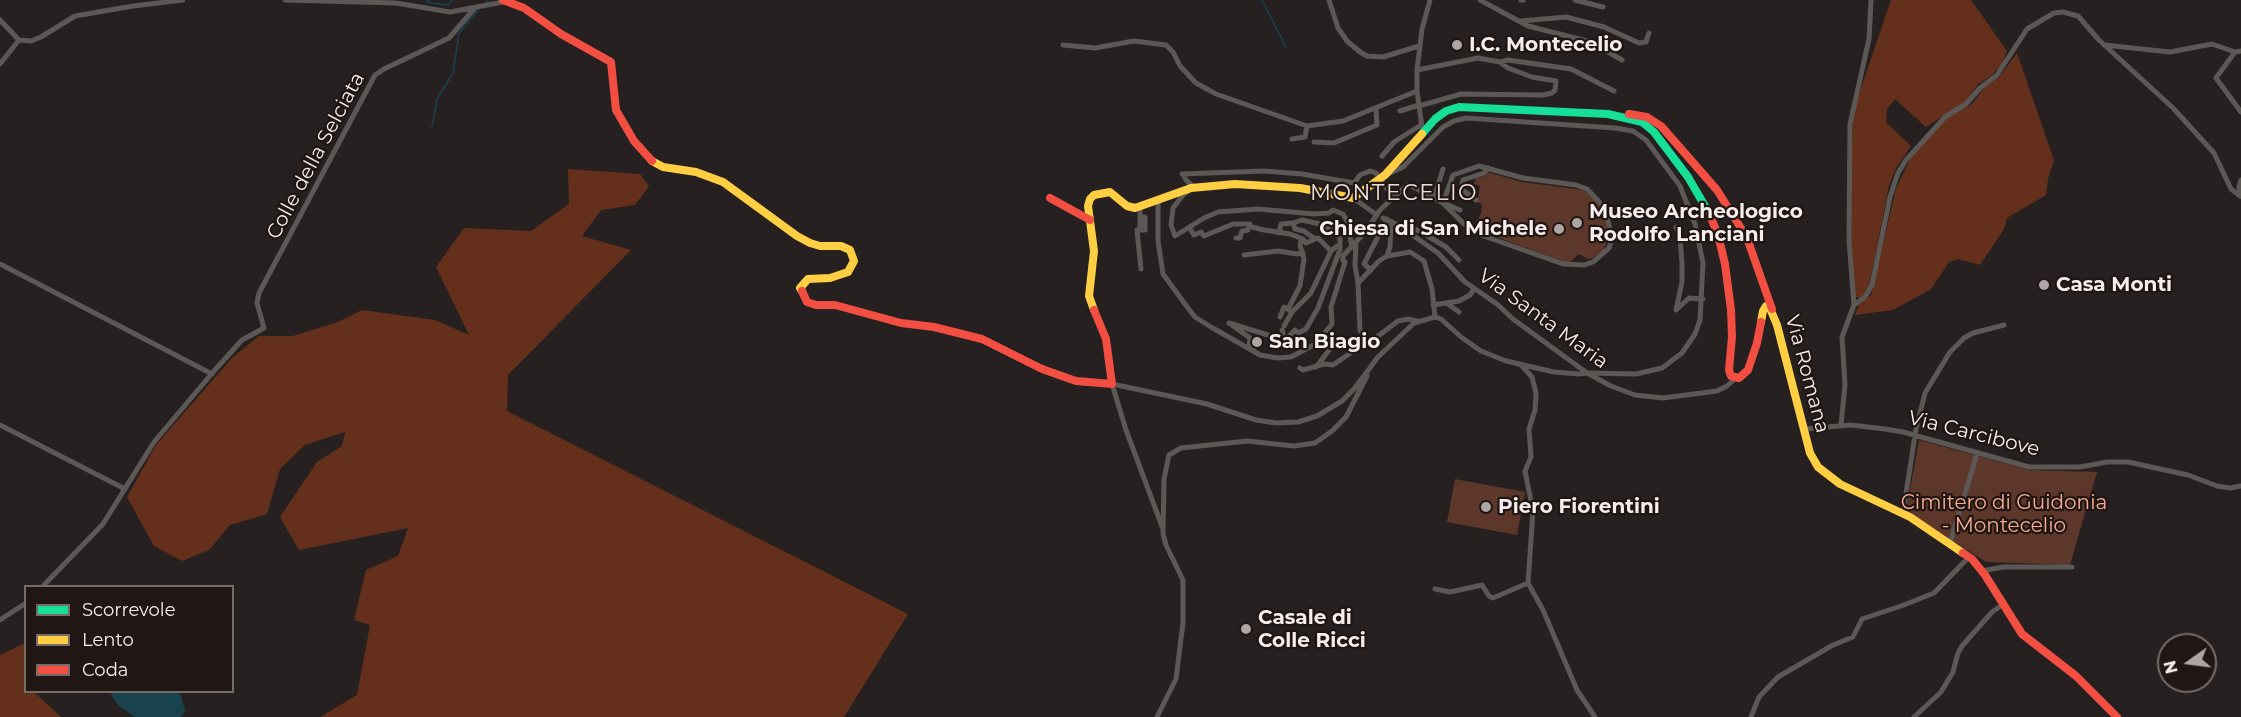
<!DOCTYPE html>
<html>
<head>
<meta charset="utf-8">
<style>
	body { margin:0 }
	#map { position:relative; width:2241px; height:717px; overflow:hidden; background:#262120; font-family:Montserrat,sans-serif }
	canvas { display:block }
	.legend { position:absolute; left:24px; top:585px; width:210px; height:108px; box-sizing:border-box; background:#201613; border:2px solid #766c6a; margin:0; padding:8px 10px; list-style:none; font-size:18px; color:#f6eeec }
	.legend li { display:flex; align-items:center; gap:12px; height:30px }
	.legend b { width:30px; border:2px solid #766c6a }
	.north { position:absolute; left:2157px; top:633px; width:60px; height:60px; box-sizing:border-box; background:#201613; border:2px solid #766c6a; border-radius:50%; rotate:256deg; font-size:16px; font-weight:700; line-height:24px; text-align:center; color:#f6eeec }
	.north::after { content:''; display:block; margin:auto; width:21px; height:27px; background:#ada6a5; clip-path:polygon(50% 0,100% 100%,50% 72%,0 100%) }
</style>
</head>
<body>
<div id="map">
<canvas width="2241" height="717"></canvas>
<ul class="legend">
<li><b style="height:8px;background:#16e098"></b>Scorrevole</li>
<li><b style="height:8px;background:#ffcf43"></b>Lento</li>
<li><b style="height:8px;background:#f24e42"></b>Coda</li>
</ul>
<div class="north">N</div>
</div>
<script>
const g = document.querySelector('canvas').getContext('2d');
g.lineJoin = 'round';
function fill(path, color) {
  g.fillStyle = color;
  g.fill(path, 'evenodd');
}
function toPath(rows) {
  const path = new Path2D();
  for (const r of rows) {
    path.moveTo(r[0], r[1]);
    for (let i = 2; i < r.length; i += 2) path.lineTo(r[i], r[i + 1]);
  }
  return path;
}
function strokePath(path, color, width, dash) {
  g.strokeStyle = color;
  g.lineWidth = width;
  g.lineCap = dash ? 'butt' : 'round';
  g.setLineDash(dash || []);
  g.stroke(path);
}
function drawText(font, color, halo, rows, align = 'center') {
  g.font = font + ' Montserrat,sans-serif';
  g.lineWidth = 4.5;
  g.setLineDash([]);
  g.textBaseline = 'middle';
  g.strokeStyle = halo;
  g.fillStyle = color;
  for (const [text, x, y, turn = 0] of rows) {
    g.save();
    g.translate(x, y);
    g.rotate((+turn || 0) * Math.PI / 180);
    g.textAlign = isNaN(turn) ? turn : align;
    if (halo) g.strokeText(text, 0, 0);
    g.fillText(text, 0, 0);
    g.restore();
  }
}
fill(toPath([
	[1487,172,1522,182,1583,190,1598,201,1603,213,1610,232,1604,249,1593,258,1588,259,1579,254,1570,262,1566,263,1478,230,1480,225,1477,221,1481,213,1482,204,1477,202,1480,186,1474,184,1476,178,1485,176],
	[1919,440,2030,470,2097,472,2070,565,1986,562,1906,511],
	[1455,479,1525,492,1517,535,1447,522]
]), '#5c372a');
fill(toPath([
	[1891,0,1971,0,2007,51,2002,64,1991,76,1978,84,1966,101,1926,127,1895,99,1887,109,1886,122,1911,146,1896,168,1889,186,1869,286,1866,293,1860,298,1855,297,1850,229,1853,112],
	[2017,53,2054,160,2048,179,2046,195,2007,218,2004,229,1980,265,1958,259,1949,262,1931,289,1893,310,1855,315,1859,305,1871,295,1896,189,1910,159,1950,114,1971,105,1985,87,1999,77],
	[568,169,640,174,649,186,635,205,601,210,582,236,631,250,508,375,507,411,908,614,844,717,320,717,357,695,370,625,354,620,366,570,398,556,408,528,299,550,280,517,317,462,342,446,345,432,305,445,280,469,267,514,230,525,209,550,182,561,154,546,127,497,156,445,232,358,259,336,293,336,338,322,362,310,435,320,469,335,436,267,464,228,531,231,569,204],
	[25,643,26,692,34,692,61,717,0,717,0,655]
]), '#64301c');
fill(toPath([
	[112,692,180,692,185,711,181,717,135,717,118,705,111,695]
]), '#18424e');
strokePath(toPath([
	[426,0,431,3,449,5,452,0],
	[1262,0,1286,47],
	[485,4,488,0],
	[432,127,437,99,453,73,459,33,479,9]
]), '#18424e', 1.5);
strokePath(toPath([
	[285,0,396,3,450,12,503,2],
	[1329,0,1338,28,1347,41,1360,52,1367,56,1383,57,1419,46],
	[1480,0,1528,26,1591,42,1622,60],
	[1521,0,1523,0],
	[1575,0,1603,7],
	[0,20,19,40],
	[1521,21,1566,17,1604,27,1639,43,1646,42,1649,33],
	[19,40,31,41,41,37,75,16,133,6,183,0],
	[1063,45,1095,48,1134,41,1166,45,1173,52,1180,66,1196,83,1216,94,1307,126,1343,121,1417,91],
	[2104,45,2170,52,2212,44,2235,52,2241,51],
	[2235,52,2216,78,2241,112],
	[0,64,19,40],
	[1417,70,1478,58,1500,62,1508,60,1571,69,1614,91],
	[1419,106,1461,94,1543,95,1552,93,1555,90,1556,81,1532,77,1508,68,1500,62],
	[1400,111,1419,105],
	[1423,134,1417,91,1417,70,1422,29,1430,0],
	[1292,139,1305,137,1307,126],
	[1314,142,1334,143,1377,125,1376,108],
	[1382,156,1394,142,1421,125],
	[1182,174,1264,171,1302,174,1354,183,1360,175,1370,171,1376,173,1393,197],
	[1183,174,1186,180,1194,187,1183,195,1173,208,1171,225,1175,236,1204,218,1218,212,1258,209,1314,214,1329,213,1333,210,1343,214,1347,221,1352,247],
	[1386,175,1403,167,1443,127,1454,121,1466,118,1615,128,1633,131,1646,140,1680,186,1695,224,1703,263,1700,320,1695,334,1682,353,1662,368,1636,374,1588,373],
	[2240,196,2239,187,2241,180],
	[1353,198,1377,215],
	[1434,198,1443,169],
	[1476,200,1461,189,1463,180,1484,173,1488,168],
	[1158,201,1158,241,1163,274,1185,304,1195,317,1211,327,1260,355,1278,358,1291,357,1323,340,1322,336,1332,324,1331,307,1345,262,1343,261,1343,256,1366,231,1380,210,1407,185,1410,185,1443,203,1464,224,1481,235,1563,264,1584,265,1593,262,1609,248,1612,238,1607,216,1602,205,1587,189,1576,185,1523,178,1479,166,1453,175,1443,203],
	[1446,204,1460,210],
	[1140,217,1145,217,1145,230,1140,230,1140,207],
	[1383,218,1398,225,1438,253,1465,282,1497,304,1513,319,1587,373,1611,386,1635,395,1663,398,1717,391,1727,386,1736,378],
	[1293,223,1295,229,1304,231,1315,239,1318,238,1331,251],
	[1398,225,1406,225,1421,232,1446,247,1459,260],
	[1189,227,1194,235,1201,232,1204,236,1233,224,1248,224,1252,227,1264,230,1290,234,1303,239,1306,243,1315,239],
	[1676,227,1680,237,1682,264,1682,282,1676,310,1689,298,1703,299],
	[1140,230,1137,230,1141,269],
	[1279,233,1281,224,1293,223,1302,220,1320,224,1335,232,1340,238,1340,250],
	[1236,238,1240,238,1242,231,1248,230,1250,224],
	[1356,243,1355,265,1358,283,1360,331],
	[1244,255,1278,251,1297,254,1303,253],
	[1387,256,1410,252,1424,261,1432,289,1435,317,1441,319,1461,337,1481,351,1506,361,1554,372,1579,374,1587,373],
	[0,264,212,374],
	[1371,270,1364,264,1387,219],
	[1358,283,1379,261,1387,256,1390,247,1391,221],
	[1448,304,1459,312],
	[1433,305,1459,301,1470,295,1474,289],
	[1854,305,1865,297,1872,285,1890,197,1898,173,1906,160,1945,117,1966,104,1980,88,1997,75,2027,29,2054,13,2063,12,2078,16,2099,40,2173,108,2214,153,2231,189,2240,196],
	[1288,309,1300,286,1304,259,1300,245,1301,240],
	[1280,317,1284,307,1291,311],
	[1284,326,1292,312,1311,293,1331,251,1337,246,1340,246],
	[1282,330,1283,333,1281,339,1284,341,1295,330,1298,333,1306,329,1318,308,1339,252],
	[1254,348,1249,346,1250,338,1229,323,1281,339],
	[1520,364,1532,377,1536,393,1535,410,1529,429,1531,457,1525,471,1533,511,1528,583,1543,610,1577,690,1595,717],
	[1316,367,1330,349,1323,340],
	[1300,368,1303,370,1324,364,1333,365,1359,347,1369,343,1398,321,1408,319,1417,321],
	[0,425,125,489],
	[1841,425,1845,385,1842,337,1854,305,1849,240,1850,124,1869,39,1871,0],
	[1805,429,1851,425,1885,429,1903,432,2029,467,2080,467,2107,462,2128,462,2188,475,2217,486,2230,488,2241,486],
	[1903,513,1916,429,1925,393,1950,352,1964,338,1973,333,2004,325],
	[1163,529,1126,430,1112,384,1207,404,1256,420,1276,423,1298,422,1317,416,1342,401,1354,389,1378,357,1414,323,1435,317],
	[1950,543,1976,457],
	[1982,571,2003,567,2072,567],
	[43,586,103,524,154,442,214,371,242,340,264,328,257,303,259,293,375,75,384,69,449,38,474,9],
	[1435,589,1450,592,1482,585,1489,596,1493,598,1528,583],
	[0,620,26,603],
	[1157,717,1176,679,1183,623,1183,580,1166,545,1163,534,1164,479,1169,455,1181,448,1247,441,1294,446,1315,443,1332,431,1346,417,1367,376],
	[1751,717,1759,697,1778,677,1833,645,1853,637,1862,619,1904,605,1934,593,1969,557],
	[1914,717,1941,692,1953,672,1958,653,1962,646,1992,612,2002,605]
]), '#5c5856', 5);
strokePath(toPath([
	[1422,134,1435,119,1446,111,1459,107,1608,114,1642,122,1654,132,1688,177,1709,213]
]), '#16e098', 8);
strokePath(toPath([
	[652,161,663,167,696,172,723,182,797,236,810,243,820,246,841,246,850,250,854,261,848,272,830,278,808,279,800,288,802,291],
	[1094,310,1089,296,1094,251,1088,206,1090,199,1094,195,1110,192,1127,206,1135,208,1191,188,1235,184,1300,188,1353,198,1385,175,1422,134],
	[1761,322,1763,311,1766,306,1769,306,1777,325,1810,453,1818,467,1840,484,1910,517,1963,553]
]), '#ffcf43', 8);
strokePath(toPath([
	[503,0,524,8,561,34,611,62,616,110,634,141,652,161],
	[1629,114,1647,117,1661,126,1717,190,1747,238,1772,309],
	[1050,198,1090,220],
	[1709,213,1718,235,1725,264,1731,310,1732,337,1729,370,1731,376,1739,378,1748,370,1757,343,1761,322],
	[802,291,807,302,816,305,835,305,901,323,934,327,982,339,1042,369,1076,381,1112,384,1106,339,1094,310],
	[1963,553,1972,559,1985,575,2022,634,2076,676,2117,717]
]), '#f24e42', 8);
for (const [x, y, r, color] of [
	[1457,45,6,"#ada6a5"],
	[1577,223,6,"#ada6a5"],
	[1559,229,6,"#ada6a5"],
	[2044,285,6,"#ada6a5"],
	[1257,342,6,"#ada6a5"],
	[1486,507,6,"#ada6a5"],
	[1246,629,6,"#ada6a5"]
]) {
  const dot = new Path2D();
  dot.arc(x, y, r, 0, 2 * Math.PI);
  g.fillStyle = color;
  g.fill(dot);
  strokePath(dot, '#201613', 2);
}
drawText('bold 20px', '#f6eeec', '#201613', [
	["I.C. Montecelio",1469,45],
	["Museo Archeologico",1589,212],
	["Rodolfo Lanciani",1589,235],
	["Chiesa di San Michele",1547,229,"right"],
	["Casa Monti",2056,285],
	["San Biagio",1269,342],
	["Piero Fiorentini",1498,507],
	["Casale di",1258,618],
	["Colle Ricci",1258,641]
], 'left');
drawText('20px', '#f6eeec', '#201613', [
	["Colle della Selciata",316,156,-62],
	["Via Santa Maria",1543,319,36],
	["Via Romana",1807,374,75],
	["Via Carcibove",1974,434,14]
]);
drawText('20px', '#f9ad91', '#201613', [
	["Cimitero di Guidonia",2004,503],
	["- Montecelio",2004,526]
]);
g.letterSpacing = '1.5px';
drawText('22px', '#ebddd8', '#201613', [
	["MONTECELIO",1394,194]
]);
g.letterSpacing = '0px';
</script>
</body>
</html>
